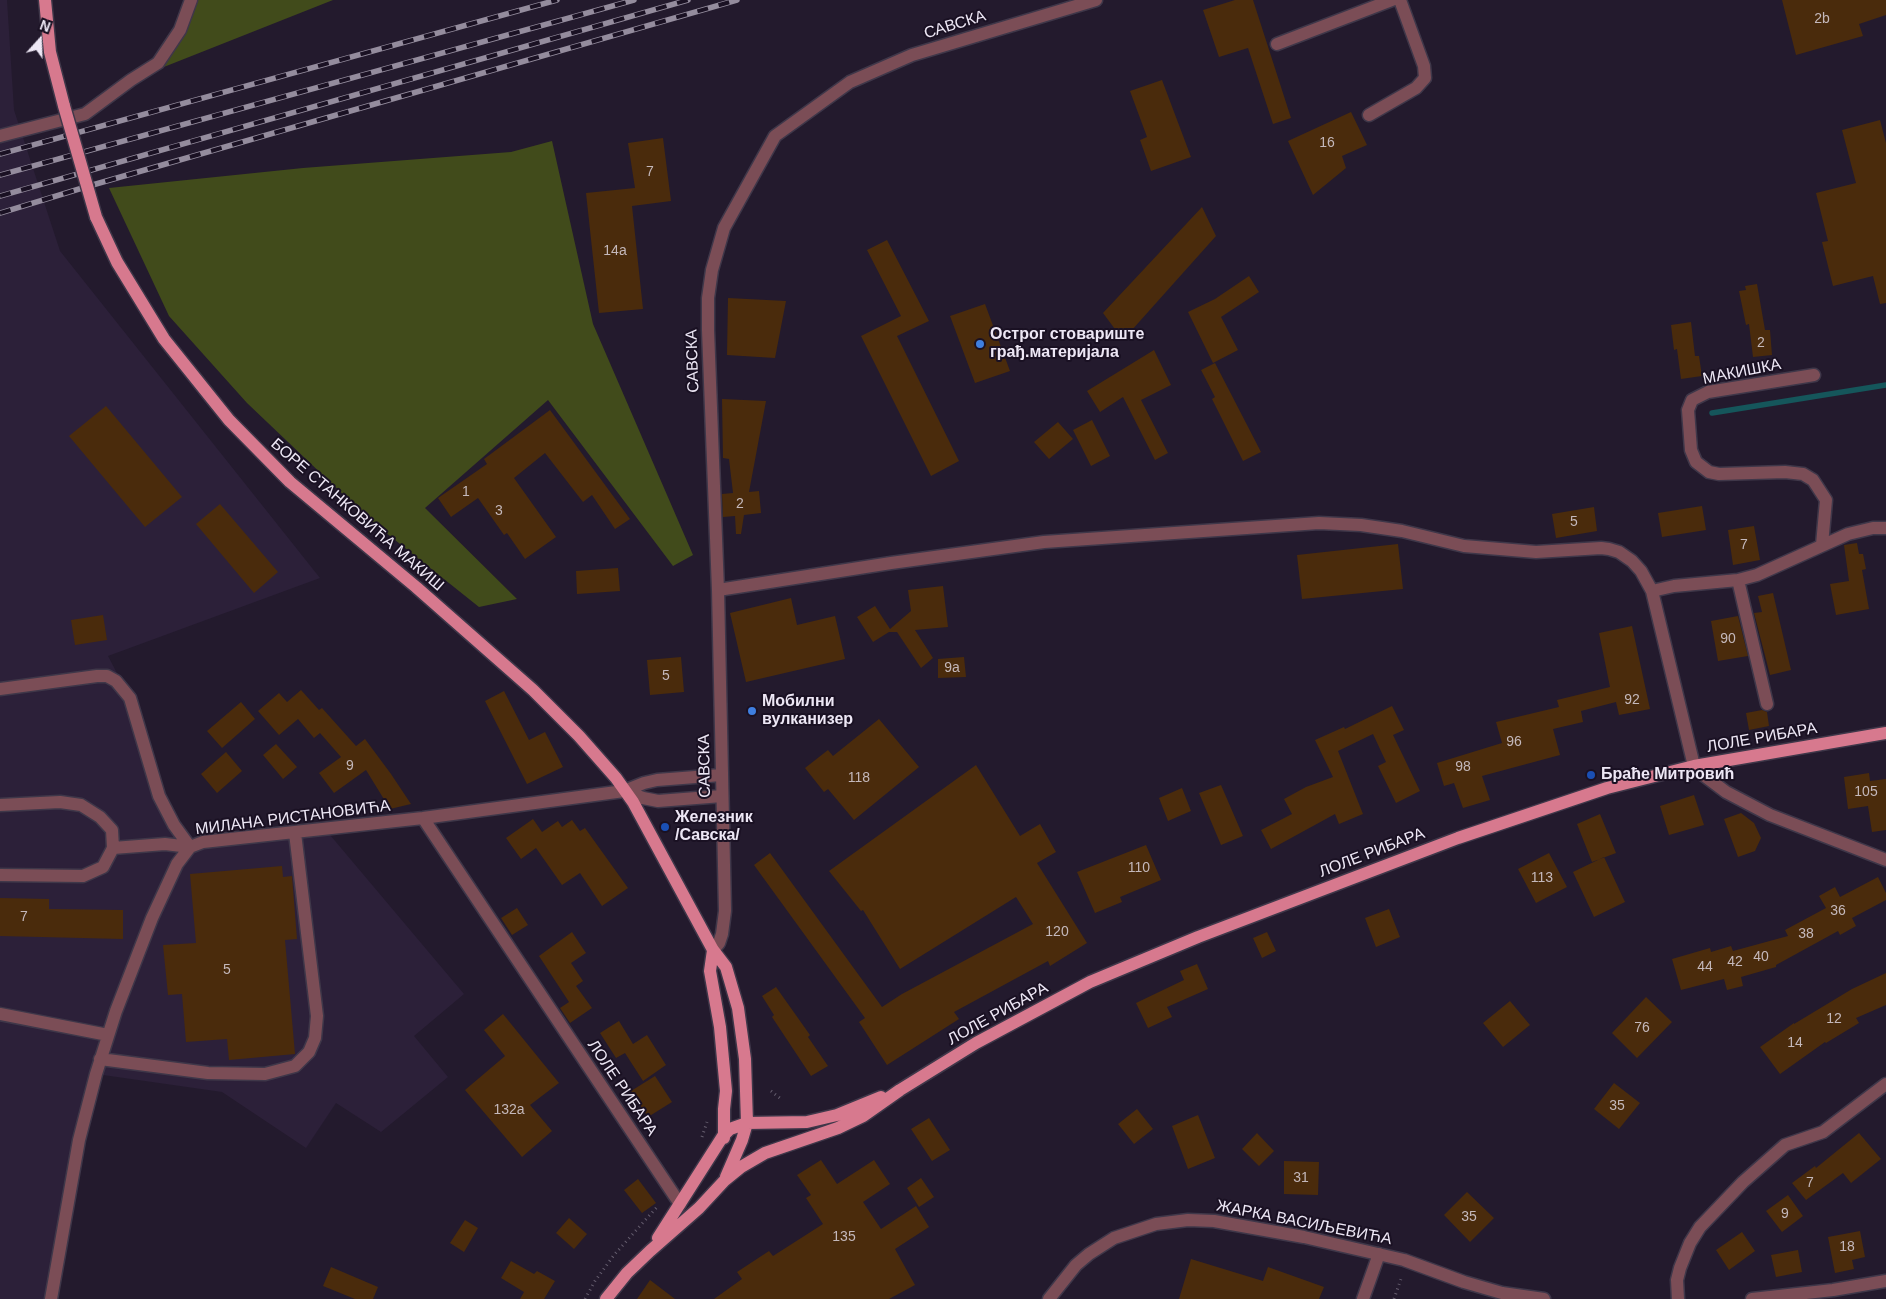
<!DOCTYPE html>
<html>
<head>
<meta charset="utf-8">
<style>
	body { margin:0 }
	#map { position:relative; width:1886px; height:1299px; overflow:hidden; background:#231a2d; font-family:Arial,sans-serif }
	canvas { display:block }
	.north { position:absolute; left:15px; top:15px; width:50px; height:50px; -webkit-text-stroke:4px #1a1123; paint-order:stroke; rotate:20deg; font-size:14px; font-weight:700; line-height:20px; text-align:center; color:#ede7f5 }
	.north::after { content:''; display:block; margin:auto; width:18px; height:22px; background:#ede7f5; clip-path:polygon(50% 0,100% 100%,50% 72%,0 100%) }
</style>
</head>
<body>
<div id="map">
<canvas width="1886" height="1299"></canvas>
<div class="north">N</div>
</div>
<script>
const g = document.querySelector('canvas').getContext('2d');
g.lineJoin = 'round';
function fill(path, color) {
  g.fillStyle = color;
  g.fill(path, 'evenodd');
}
function toPath(rows) {
  const path = new Path2D();
  for (const r of rows) {
    path.moveTo(r[0], r[1]);
    for (let i = 2; i < r.length; i += 2) path.lineTo(r[i], r[i + 1]);
  }
  return path;
}
function strokePath(path, color, width, dash) {
  g.strokeStyle = color;
  g.lineWidth = width;
  g.lineCap = dash ? 'butt' : 'round';
  g.setLineDash(dash || []);
  g.stroke(path);
}
function drawText(font, color, halo, rows, align = 'center') {
  g.font = font + ' Arial,sans-serif';
  g.lineWidth = 4;
  g.setLineDash([]);
  g.textBaseline = 'middle';
  g.strokeStyle = halo;
  g.fillStyle = color;
  for (const [text, x, y, turn = 0] of rows) {
    g.save();
    g.translate(x, y);
    g.rotate((+turn || 0) * Math.PI / 180);
    g.textAlign = isNaN(turn) ? turn : align;
    if (halo) g.strokeText(text, 0, 0);
    g.fillText(text, 0, 0);
    g.restore();
  }
}
fill(toPath([
	[0,0,7,0,14,110,60,251,320,578,108,656,130,698,159,796,190,847,325,829,464,994,414,1036,448,1077,381,1132,336,1103,306,1148,222,1092,96,1074,51,1299,0,1299]
]), '#2c2039');
fill(toPath([
	[190,0,333,0,131,80,180,30],
	[552,141,593,324,693,555,673,566,548,400,425,508,517,599,479,607,370,520,247,403,169,316,109,188,303,168,511,152]
]), '#414b1b');
strokePath(toPath([
	[1712,413,1886,385]
]), '#15565b', 5.5);
fill(toPath([
	[1235,0,1253,0,1291,118,1273,124,1248,48,1219,57,1203,10],
	[1782,0,1886,0,1886,15,1859,24,1863,36,1796,55],
	[1162,80,1191,157,1151,171,1140,140,1147,137,1130,91],
	[1351,112,1367,145,1342,156,1346,168,1313,195,1288,141],
	[1880,120,1886,143,1886,303,1880,304,1873,276,1833,286,1822,242,1828,241,1816,193,1856,183,1842,130],
	[663,138,671,201,632,206,643,309,599,313,586,193,635,188,628,143],
	[1202,207,1216,236,1123,340,1103,313],
	[887,240,929,321,897,336,959,461,931,476,861,336,901,316,867,250],
	[1249,276,1259,292,1221,317,1238,350,1213,363,1188,312,1215,299],
	[1757,284,1765,330,1770,330,1772,355,1753,357,1749,324,1746,325,1739,291,1746,290,1745,286],
	[728,298,786,301,775,358,727,355],
	[985,304,1010,371,975,383,950,316],
	[1691,322,1695,356,1699,356,1702,376,1681,379,1677,349,1674,350,1671,325],
	[1154,350,1171,385,1141,400,1168,453,1155,460,1123,397,1100,412,1087,391],
	[1215,363,1261,452,1243,461,1212,399,1215,397,1201,370],
	[722,399,766,401,749,492,759,491,761,513,744,515,741,534,736,534,735,516,723,517,722,494,733,493,729,459,723,458],
	[106,406,182,497,145,527,69,436],
	[550,410,630,519,615,529,592,495,583,502,545,453,514,478,556,537,525,559,507,533,504,535,478,498,451,517,438,498,487,464,484,459],
	[1092,420,1110,456,1091,466,1073,430],
	[1058,422,1073,439,1049,459,1034,442],
	[220,504,278,572,254,593,196,524],
	[1702,506,1706,530,1662,537,1658,513],
	[1594,507,1597,531,1556,538,1552,514],
	[1754,526,1760,560,1733,565,1728,530],
	[1857,543,1859,554,1863,554,1866,569,1862,570,1869,609,1836,615,1830,584,1849,581,1844,545],
	[1398,544,1403,589,1302,599,1297,555],
	[618,568,620,591,577,594,576,571],
	[943,586,948,627,915,630,933,658,921,668,897,632,889,632,873,642,857,617,875,606,890,629,911,611,908,590],
	[1773,593,1791,670,1770,675,1754,613,1762,612,1758,596],
	[791,598,797,625,835,616,845,659,746,682,730,613],
	[103,615,107,640,75,645,71,620],
	[1738,616,1748,656,1718,661,1711,621],
	[1632,626,1650,709,1619,715,1616,702,1581,711,1583,722,1553,729,1560,755,1482,776,1490,800,1463,808,1454,783,1444,786,1437,763,1502,743,1496,722,1559,707,1557,700,1610,687,1599,633],
	[681,657,684,692,650,695,647,660],
	[964,657,966,677,938,678,938,659],
	[301,690,319,710,322,708,356,746,365,739,391,774,411,804,390,809,366,770,334,793,319,773,341,757,320,733,314,738,298,719,279,735,258,711,279,693,287,702],
	[504,691,529,740,545,732,563,767,527,784,485,701],
	[241,702,255,719,222,748,207,731],
	[1392,706,1404,730,1393,735,1420,791,1396,803,1378,766,1386,762,1373,734,1338,751,1363,814,1339,824,1335,814,1271,849,1261,830,1292,814,1284,799,1306,787,1333,777,1315,740,1344,727,1345,729],
	[1762,710,1767,712,1769,726,1749,730,1746,713],
	[879,719,919,767,854,820,828,789,824,792,805,768,828,750,833,756],
	[276,744,297,767,283,779,263,755],
	[226,752,242,771,217,793,201,774],
	[976,765,1020,836,1040,824,1056,852,1037,863,1087,943,1050,966,1048,961,954,1012,959,1019,887,1065,859,1022,865,1018,754,865,770,853,882,1007,902,994,1033,924,1016,897,900,969,863,910,861,911,829,871],
	[1869,773,1870,781,1886,779,1886,830,1872,832,1868,806,1848,809,1844,777],
	[1221,785,1243,836,1221,845,1199,793],
	[1182,788,1191,811,1168,821,1159,798],
	[1694,795,1704,825,1669,835,1660,806],
	[1741,813,1754,823,1761,838,1755,851,1738,857,1724,819],
	[1600,814,1616,853,1592,862,1577,824],
	[533,819,542,832,558,821,562,827,572,820,580,831,585,828,628,888,602,906,580,873,562,885,536,848,521,859,506,838],
	[1146,845,1161,880,1120,897,1122,902,1095,913,1077,872],
	[1549,853,1567,887,1536,903,1518,869],
	[1604,857,1625,902,1594,917,1573,872],
	[282,866,283,877,292,876,297,939,285,940,295,1054,229,1060,227,1039,186,1042,182,994,168,995,163,945,196,943,190,874],
	[1878,877,1886,893,1886,900,1852,918,1856,926,1840,935,1838,931,1776,965,1776,967,1741,977,1743,986,1727,990,1724,979,1681,990,1672,959,1710,948,1711,952,1731,946,1733,951,1788,936,1785,930,1826,908,1819,896,1835,887,1840,897],
	[0,898,49,899,49,909,123,910,123,939,0,936],
	[517,908,528,925,512,935,501,918],
	[1389,909,1400,937,1376,947,1365,918],
	[572,932,586,953,571,963,583,981,576,986,592,1008,570,1023,560,1008,569,1002,539,956],
	[1267,932,1276,951,1262,958,1253,938],
	[1197,964,1208,989,1167,1007,1172,1017,1148,1028,1136,1003,1184,980,1180,971],
	[1886,973,1886,1005,1856,1018,1859,1023,1826,1043,1825,1042,1780,1074,1760,1047,1794,1023,1794,1024,1852,989],
	[776,987,810,1035,808,1037,828,1066,811,1076,772,1017,774,1015,762,996],
	[1646,997,1672,1022,1637,1058,1612,1033],
	[1510,1001,1530,1025,1503,1047,1483,1023],
	[503,1014,559,1083,530,1105,552,1131,522,1157,465,1090,505,1056,484,1030],
	[619,1021,633,1044,647,1035,666,1065,643,1081,625,1053,616,1058,600,1033],
	[655,1076,672,1102,648,1117,631,1091],
	[1614,1083,1640,1103,1619,1129,1594,1109],
	[1137,1109,1153,1129,1134,1144,1118,1124],
	[1198,1115,1215,1158,1188,1169,1172,1126],
	[929,1118,950,1150,932,1161,911,1129],
	[1257,1133,1274,1151,1259,1166,1242,1149],
	[1859,1133,1881,1159,1851,1183,1843,1173,1806,1200,1792,1183,1815,1166,1816,1168],
	[821,1160,837,1184,874,1160,890,1184,863,1202,881,1229,916,1206,929,1227,895,1249,915,1285,889,1299,714,1299,742,1279,737,1272,769,1251,773,1256,823,1224,806,1198,811,1195,797,1175],
	[1284,1161,1319,1162,1318,1195,1284,1194],
	[921,1178,934,1197,919,1207,907,1188],
	[638,1179,656,1203,642,1213,624,1190],
	[1467,1192,1494,1218,1470,1242,1444,1215],
	[1788,1195,1803,1216,1782,1232,1766,1211],
	[569,1218,587,1234,574,1249,556,1233],
	[465,1220,478,1228,464,1252,450,1243],
	[1860,1231,1865,1257,1852,1260,1854,1269,1835,1273,1828,1237],
	[1742,1232,1755,1251,1729,1270,1716,1250],
	[1798,1250,1802,1272,1776,1277,1771,1255],
	[1191,1259,1263,1281,1268,1267,1324,1287,1319,1299,1179,1299],
	[511,1261,534,1274,537,1271,555,1281,544,1299,520,1299,524,1292,501,1278],
	[331,1267,378,1287,373,1299,355,1299,323,1286],
	[650,1280,675,1299,637,1299]
]), '#4a2b0c');
const minor = toPath([
	[1277,44,1392,0],
	[1369,115,1416,88,1425,78,1424,66,1400,0],
	[0,136,85,114,131,80,158,63,180,30,191,0],
	[1814,375,1708,392,1692,400,1688,410,1691,450,1696,462,1709,472,1719,474,1785,472,1803,474,1813,480,1826,500,1822,545],
	[1738,580,1767,704],
	[718,590,891,563,1044,542,1319,523,1361,525,1402,531,1464,546,1536,552,1601,548,1609,549,1619,552,1632,561,1641,571,1652,591,1694,766,1698,771,1726,792,1770,815,1886,860],
	[1652,591,1674,586,1738,580,1757,575,1848,534,1873,528,1886,528],
	[0,689,97,676,107,676,116,681,130,698,159,796,174,825,190,847],
	[624,791,643,798,658,801,722,796],
	[0,805,60,802,81,805,100,817,112,830,113,848],
	[423,818,680,1204],
	[0,875,83,876,103,867,113,848,165,844,190,847,203,842,423,818,624,791,644,783,657,780,721,775],
	[713,950,719,943,722,934,725,911,718,590,708,330,708,298,712,270,724,228,775,136,850,82,912,55,1096,0],
	[0,1014,108,1035],
	[100,1059,208,1073,265,1074,295,1066,309,1052,315,1038,317,1016,295,833],
	[51,1299,79,1140,96,1074,116,1011,152,918,177,864,190,847],
	[1049,1299,1076,1265,1089,1254,1114,1238,1156,1224,1188,1220,1214,1221,1304,1237,1404,1260,1464,1282,1502,1293,1544,1299],
	[1363,1299,1379,1254],
	[1678,1299,1677,1280,1680,1268,1690,1243,1700,1227,1743,1182,1785,1145,1823,1132,1886,1084],
	[1752,1299,1833,1290,1886,1281]
]);
const major = toPath([
	[45,0,50,52,64,106],
	[96,217,117,262,164,339,229,420,290,482,416,587,533,690,579,736,616,778,633,802,713,950,726,967,738,1008,745,1059,747,1123,742,1140,726,1177],
	[713,950,710,971,720,1027,726,1091,724,1109,724,1138],
	[658,1238,723,1136,730,1129,747,1123,807,1122,837,1115,881,1097],
	[606,1299,627,1273,650,1251,699,1208,725,1180,741,1167,765,1153,838,1128,863,1116,900,1090,976,1043,1090,982,1198,937,1458,838,1607,788,1694,766,1886,733]
]);
strokePath(minor, '#3f3749', 15);
strokePath(major, '#3f3749', 15);
strokePath(toPath([
	[771,1091,781,1099],
	[702,1137,707,1122],
	[585,1299,595,1281,614,1255,657,1207],
	[1394,1299,1402,1276]
]), '#665e6f', 3, [1, 4]);
strokePath(minor, '#7b4d56', 12);
strokePath(major, '#d7798e', 12);
const rail = toPath([
	[0,154,557,0],
	[0,175,634,0],
	[0,196,688,0],
	[0,213,89,186,737,0]
]);
strokePath(rail, '#948c9d', 5.5);
strokePath(rail, '#1a1123', 4, [11]);
const majorBridge = toPath([
	[64,106,96,217]
]);
strokePath(majorBridge, '#3f3749', 15, []);
strokePath(majorBridge, '#d7798e', 12);
for (const [x, y, r, color] of [
	[980,344,5,"#3f7fe0"],
	[752,711,5,"#3f7fe0"],
	[1591,775,5,"#1a4fb4"],
	[665,827,5,"#1a4fb4"]
]) {
  const dot = new Path2D();
  dot.arc(x, y, r, 0, 2 * Math.PI);
  g.fillStyle = color;
  g.fill(dot);
  strokePath(dot, '#1a1123', 2);
}
drawText('14px', '#c4b8bb', null, [
	["2b",1822,19],
	["16",1327,143],
	["7",650,172],
	["14a",615,251],
	["2",1761,343],
	["1",466,492],
	["2",740,504],
	["3",499,511],
	["5",1574,522],
	["7",1744,545],
	["90",1728,639],
	["9a",952,668],
	["5",666,676],
	["92",1632,700],
	["96",1514,742],
	["9",350,766],
	["98",1463,767],
	["118",859,778],
	["105",1866,792],
	["110",1139,868],
	["113",1542,878],
	["36",1838,911],
	["7",24,917],
	["120",1057,932],
	["38",1806,934],
	["40",1761,957],
	["42",1735,962],
	["44",1705,967],
	["5",227,970],
	["12",1834,1019],
	["76",1642,1028],
	["14",1795,1043],
	["35",1617,1106],
	["132a",509,1110],
	["31",1301,1178],
	["7",1810,1183],
	["9",1785,1214],
	["35",1469,1217],
	["135",844,1237],
	["18",1847,1247]
]);
drawText('16px', '#ede7f5', '#1a1123', [
	["САВСКА",955,25,-17],
	["САВСКА",693,361,-92],
	["МАКИШКА",1742,372,-11],
	["БОРЕ СТАНКОВИЋА МАКИШ",357,515,41],
	["ЛОЛЕ РИБАРА",1762,738,-10],
	["САВСКА",705,766,-91],
	["МИЛАНА РИСТАНОВИЋА",293,818,-7],
	["ЛОЛЕ РИБАРА",1372,853,-21],
	["ЛОЛЕ РИБАРА",998,1014,-29],
	["ЛОЛЕ РИБАРА",622,1088,56],
	["ЖАРКА ВАСИЉЕВИЋА",1304,1223,11]
]);
drawText('bold 16px', '#ede7f5', '#1a1123', [
	["Острог стовариште",990,335],
	["грађ.материјала",990,353],
	["Мобилни",762,702],
	["вулканизер",762,720],
	["Браће Митровић",1601,775],
	["Железник",675,818],
	["/Савска/",675,836]
], 'left');
</script>
</body>
</html>
